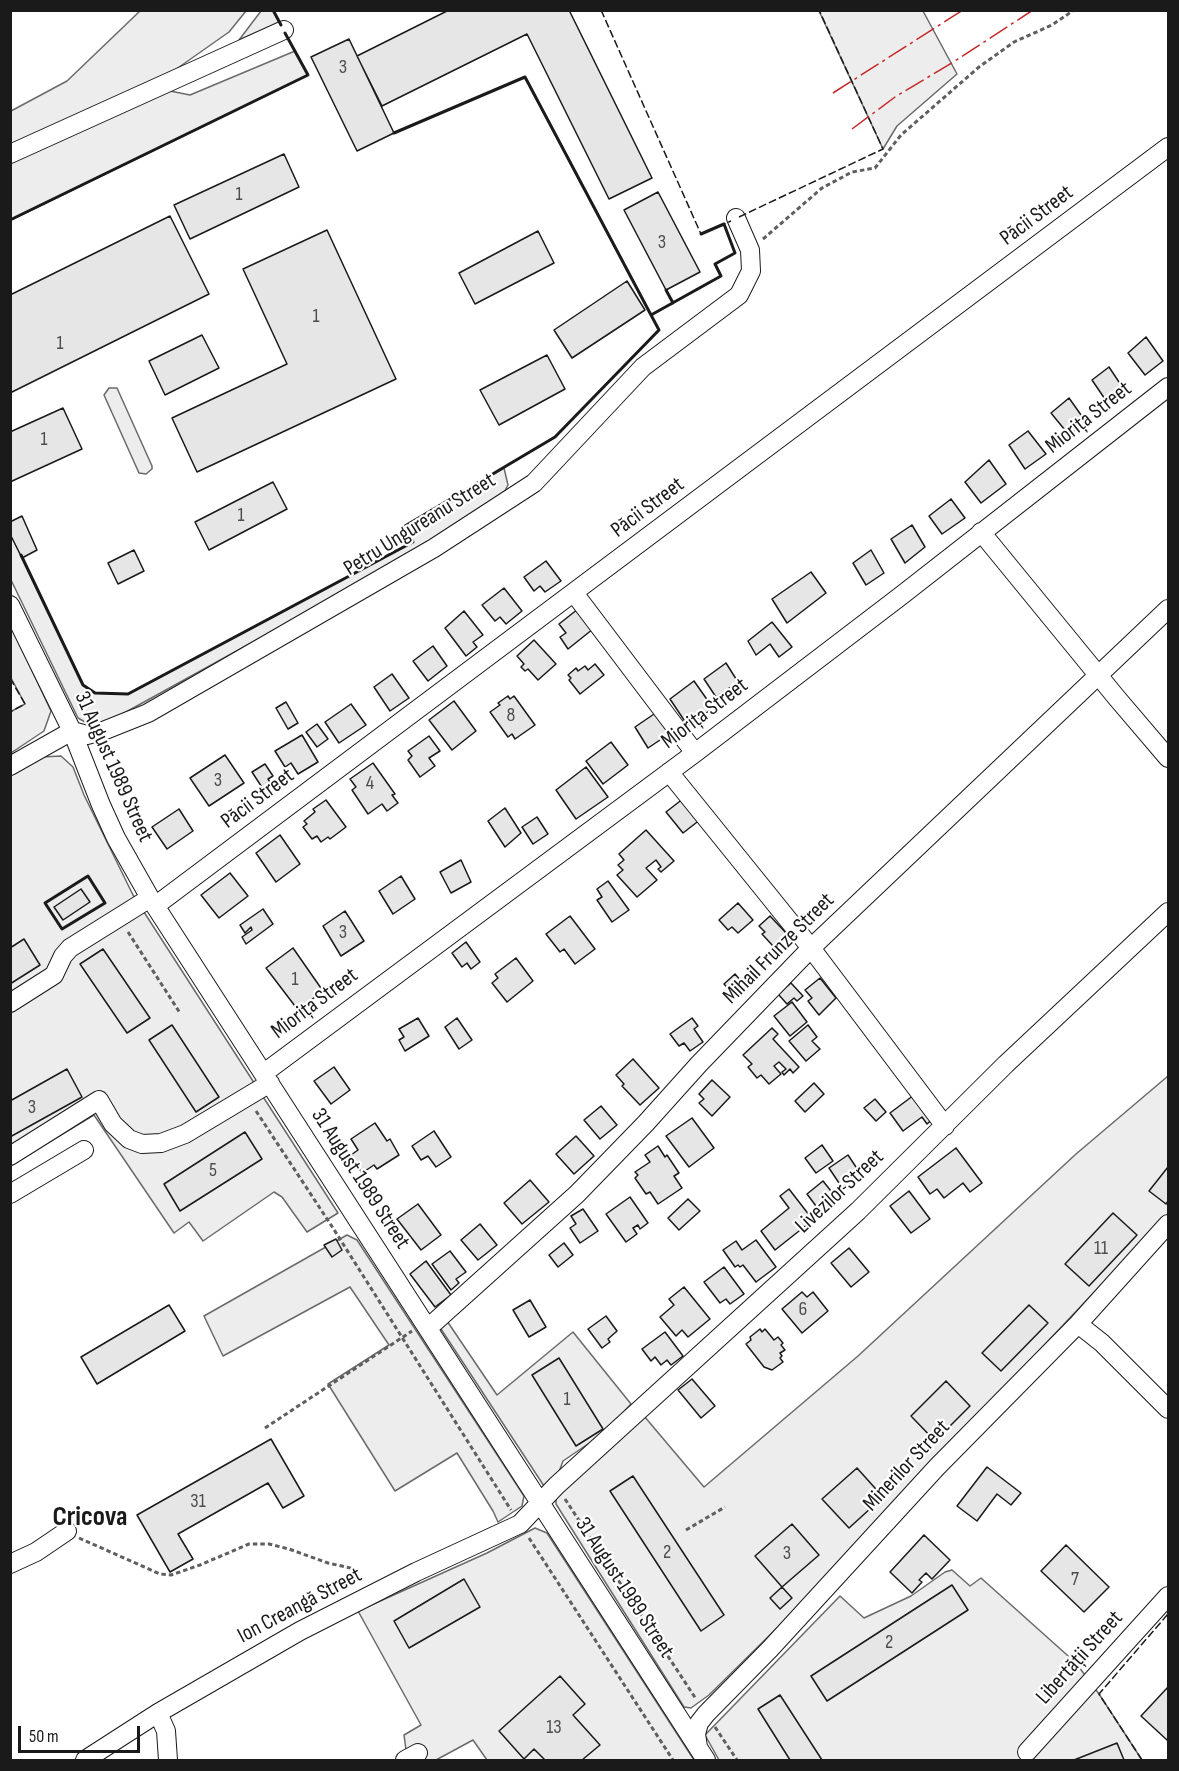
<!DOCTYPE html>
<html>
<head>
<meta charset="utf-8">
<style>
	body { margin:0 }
	#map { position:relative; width:1179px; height:1771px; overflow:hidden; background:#fff; font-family:"Sofia Sans Condensed",sans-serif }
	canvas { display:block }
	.frame { position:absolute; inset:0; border:12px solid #1a1a1a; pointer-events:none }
	.scale { position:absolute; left:18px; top:1726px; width:122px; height:27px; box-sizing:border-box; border:3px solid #1a1a1a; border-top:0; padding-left:8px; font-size:18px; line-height:21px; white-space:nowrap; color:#1a1a1a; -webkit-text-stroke:4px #fff; paint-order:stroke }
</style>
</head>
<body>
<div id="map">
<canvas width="1179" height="1771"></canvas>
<div class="frame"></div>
<div class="scale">50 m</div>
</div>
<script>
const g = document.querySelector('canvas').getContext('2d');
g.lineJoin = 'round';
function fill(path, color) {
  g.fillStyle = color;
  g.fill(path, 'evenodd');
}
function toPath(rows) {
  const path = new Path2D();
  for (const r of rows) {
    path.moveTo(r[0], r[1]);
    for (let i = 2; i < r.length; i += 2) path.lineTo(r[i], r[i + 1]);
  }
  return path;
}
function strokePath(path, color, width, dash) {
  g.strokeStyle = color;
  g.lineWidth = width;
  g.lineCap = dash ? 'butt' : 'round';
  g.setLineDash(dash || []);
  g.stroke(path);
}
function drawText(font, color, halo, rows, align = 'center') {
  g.font = font + ' "Sofia Sans Condensed",sans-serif';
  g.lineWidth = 4.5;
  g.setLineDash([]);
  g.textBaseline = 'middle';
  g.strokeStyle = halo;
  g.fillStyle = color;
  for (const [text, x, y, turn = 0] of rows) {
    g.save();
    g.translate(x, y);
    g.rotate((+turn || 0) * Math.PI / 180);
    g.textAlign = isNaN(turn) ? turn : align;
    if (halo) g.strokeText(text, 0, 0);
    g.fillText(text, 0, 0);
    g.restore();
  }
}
const built = toPath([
	[140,11,246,11,229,32,165,77,11,145,11,111,67,81,140,11],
	[261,11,273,11,279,22,239,40,261,11],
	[819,11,923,11,957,74,897,126,883,149,819,11],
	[295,51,308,75,11,220,11,162,170,91,190,95,295,51],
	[109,388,117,388,152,466,152,469,146,474,139,473,104,395,109,388],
	[504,468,508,485,501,498,418,551,106,723,92,726,78,718,11,580,11,534,83,685,95,693,128,694,413,542,405,526,504,468],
	[11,626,51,711,44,731,11,753,10,712,25,704,11,678,11,626],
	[61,756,73,767,84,795,133,895,338,1213,307,1232,282,1197,274,1192,203,1241,189,1222,174,1233,94,1115,11,1165,11,774,41,757,61,756],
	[1168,1076,1168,1214,778,1627,709,1695,691,1708,684,1707,556,1504,556,1496,644,1416,704,1487,858,1356,1076,1154,1168,1076],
	[347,1235,357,1240,524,1496,522,1506,498,1522,493,1511,457,1453,395,1491,328,1384,389,1345,350,1287,223,1356,204,1316,347,1235],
	[445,1318,497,1395,573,1332,631,1404,604,1433,563,1461,557,1477,544,1486,441,1329,445,1318],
	[535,1528,547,1533,694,1760,487,1760,473,1740,436,1760,413,1760,406,1750,404,1735,421,1725,358,1611,487,1553,535,1528],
	[952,1570,970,1586,981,1578,1076,1663,1099,1694,1142,1760,719,1760,705,1735,840,1596,864,1618,911,1596,945,1572,952,1570]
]);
fill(built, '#ededed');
strokePath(built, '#6a6a6a', 1.5);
const building = toPath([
	[449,10,569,10,652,178,609,199,527,34,382,106,357,56,449,10],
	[349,39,394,133,357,151,311,57,349,39],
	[284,154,299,187,190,239,174,205,284,154],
	[658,192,700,272,666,290,624,210,658,192],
	[170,216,209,294,10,393,10,295,170,216],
	[327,230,396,379,197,472,172,418,287,364,243,269,327,230],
	[538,231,554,263,475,304,459,273,538,231],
	[627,281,645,310,572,358,554,330,627,281],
	[202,335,219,368,165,395,149,361,202,335],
	[1146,337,1163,361,1145,375,1128,353,1146,337],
	[547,355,565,389,499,425,480,390,547,355],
	[1109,367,1125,391,1109,405,1092,380,1109,367],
	[1069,398,1086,422,1069,435,1051,413,1069,398],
	[63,408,82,449,10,482,10,432,63,408],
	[1028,431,1046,454,1025,469,1009,445,1028,431],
	[989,460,1006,484,981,503,965,482,989,460],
	[273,482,287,509,209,550,195,522,273,482],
	[951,499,965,518,942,534,929,516,951,499],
	[22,516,37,550,22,558,10,534,10,522,22,516],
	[912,525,925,547,905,563,891,539,912,525],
	[134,550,144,571,118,584,108,563,134,550],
	[871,550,884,573,866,585,853,563,871,550],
	[546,561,561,581,545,592,540,586,534,591,524,577,546,561],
	[811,572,826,593,787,623,772,599,811,572],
	[504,588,522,611,506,624,500,617,495,621,482,605,504,588],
	[578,609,593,629,568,649,560,637,566,633,559,624,578,609],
	[464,611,483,635,473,642,477,647,466,656,445,628,464,611],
	[772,622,792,647,779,657,770,644,756,655,748,641,772,622],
	[534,640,556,664,538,680,528,669,525,671,521,667,524,664,517,656,534,640],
	[433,646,447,666,428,681,413,661,433,646],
	[726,663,738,682,716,697,704,679,726,663],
	[595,664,604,675,580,694,569,680,571,678,568,675,576,668,578,671,585,666,588,670,595,664],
	[392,674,409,698,390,711,374,687,392,674],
	[694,681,713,708,688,726,670,699,694,681],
	[508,696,510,699,514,696,535,725,515,739,512,734,508,737,490,712,500,705,498,703,508,696],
	[454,701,476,731,452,750,429,720,454,701],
	[286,702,298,723,288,729,276,708,286,702],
	[351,704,366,725,339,743,325,722,351,704],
	[657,712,672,732,648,748,635,727,657,712],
	[317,724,328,739,317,747,306,732,317,724],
	[302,735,318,762,298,774,291,763,285,767,275,751,302,735],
	[429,736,440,751,429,758,435,766,420,777,408,760,412,756,408,751,429,736],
	[611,742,628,765,603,784,586,761,611,742],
	[225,755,244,783,209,806,190,778,225,755],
	[373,763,395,794,392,795,398,803,387,811,382,804,368,814,352,790,356,787,350,779,373,763],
	[265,764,273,776,268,779,275,790,267,795,252,772,265,764],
	[586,767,608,797,576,819,556,790,586,767],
	[684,798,701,819,683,833,666,812,684,798],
	[326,800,346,827,330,839,328,837,321,842,317,836,312,839,303,827,307,824,304,821,315,812,313,809,326,800],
	[505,808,521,833,505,847,488,821,505,808],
	[179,809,193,831,167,849,152,827,179,809],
	[537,817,548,834,533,844,522,827,537,817],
	[646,830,674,861,661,872,658,869,661,867,656,860,646,868,657,880,637,897,617,875,623,870,618,865,624,860,619,854,646,830],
	[280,835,300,864,276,882,256,853,280,835],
	[461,860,471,882,451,893,440,872,461,860],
	[230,873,248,896,219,918,201,895,230,873],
	[401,876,415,899,393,914,379,891,401,876],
	[608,881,629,910,612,922,597,900,602,897,597,889,608,881],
	[81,889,90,902,63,920,54,907,81,889],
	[738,903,753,920,738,933,732,927,728,930,719,920,738,903],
	[263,909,273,924,246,944,242,937,252,930,251,927,245,933,240,925,263,909],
	[345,911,364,941,341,956,323,926,345,911],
	[570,916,595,949,575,964,564,949,560,952,546,934,570,916],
	[770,916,787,934,773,946,762,934,765,932,759,926,770,916],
	[24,939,40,965,10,984,10,948,24,939],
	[466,942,480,962,471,969,467,963,462,967,452,953,466,942],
	[293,948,323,991,298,1010,266,968,293,948],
	[103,949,150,1018,127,1033,80,964,103,949],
	[516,958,533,981,507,1002,492,983,498,978,495,974,516,958],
	[735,974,748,989,737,998,724,984,735,974],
	[820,978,836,998,819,1015,808,1001,812,998,805,990,820,978],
	[791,983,803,996,797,1001,794,998,787,1004,778,994,791,983],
	[792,1002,807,1022,790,1036,774,1016,792,1002],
	[418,1018,429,1036,405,1051,399,1040,404,1037,399,1029,418,1018],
	[457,1018,472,1040,459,1049,445,1027,457,1018],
	[692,1018,698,1026,694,1029,703,1042,690,1051,684,1043,679,1046,670,1034,692,1018],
	[172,1025,219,1097,196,1112,149,1040,172,1025],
	[808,1025,817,1037,812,1041,820,1049,806,1061,789,1041,808,1025],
	[772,1028,778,1034,773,1039,799,1067,793,1073,790,1069,784,1075,782,1072,786,1069,779,1062,774,1066,781,1074,769,1084,761,1075,757,1078,748,1067,752,1064,743,1055,772,1028],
	[633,1059,659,1088,640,1105,622,1086,624,1084,616,1075,633,1059],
	[334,1067,350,1090,331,1104,314,1081,334,1067],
	[67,1069,82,1097,10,1137,10,1101,67,1069],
	[712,1080,730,1097,712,1116,699,1103,704,1099,699,1094,712,1080],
	[814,1083,824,1094,805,1112,795,1101,814,1083],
	[918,1092,936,1116,927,1124,922,1117,903,1131,890,1113,918,1092],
	[875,1099,886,1112,876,1121,864,1108,875,1099],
	[601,1106,617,1125,600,1139,584,1120,601,1106],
	[692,1118,714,1148,689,1167,666,1136,692,1118],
	[375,1123,387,1141,390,1139,399,1155,377,1169,374,1165,362,1173,351,1155,358,1150,351,1139,375,1123],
	[434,1131,451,1157,436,1167,428,1156,421,1160,412,1146,434,1131],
	[245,1132,262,1159,180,1211,164,1184,245,1132],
	[576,1136,594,1156,574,1174,556,1154,576,1136],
	[822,1145,833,1161,816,1173,805,1158,822,1145],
	[658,1146,665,1157,667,1155,679,1173,674,1176,682,1188,658,1204,650,1192,646,1194,635,1178,638,1175,635,1172,650,1162,645,1155,658,1146],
	[956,1148,982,1183,970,1192,963,1183,944,1198,937,1189,930,1194,918,1177,956,1148],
	[848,1155,862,1176,843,1189,829,1168,848,1155],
	[1168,1167,1168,1201,1166,1204,1149,1191,1168,1167],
	[530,1180,549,1202,522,1224,504,1203,530,1180],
	[823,1181,839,1201,822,1214,807,1194,823,1181],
	[789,1189,813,1220,775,1250,761,1231,789,1208,780,1196,789,1189],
	[909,1191,930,1219,911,1233,890,1206,909,1191],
	[630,1197,648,1223,640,1229,638,1225,633,1228,637,1234,626,1242,606,1214,630,1197],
	[688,1199,700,1211,679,1230,668,1218,688,1199],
	[418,1204,441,1235,421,1250,397,1219,418,1204],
	[583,1209,598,1231,580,1243,570,1228,576,1224,571,1216,583,1209],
	[1113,1213,1137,1235,1089,1286,1065,1264,1113,1213],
	[480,1224,497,1245,478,1260,461,1240,480,1224],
	[336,1239,342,1250,332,1257,324,1245,336,1239],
	[756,1240,776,1267,756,1282,743,1265,740,1267,738,1265,735,1267,723,1250,736,1241,742,1250,756,1240],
	[564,1243,573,1255,558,1267,549,1255,564,1243],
	[849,1248,869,1272,851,1287,831,1263,849,1248],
	[450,1251,466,1272,456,1279,459,1283,451,1290,432,1264,450,1251],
	[426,1261,451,1295,435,1307,410,1274,426,1261],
	[724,1267,744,1294,730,1304,726,1299,720,1303,704,1282,724,1267],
	[684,1287,710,1319,688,1337,682,1330,676,1336,660,1317,674,1305,669,1299,684,1287],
	[802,1292,807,1297,813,1292,828,1311,802,1333,782,1309,802,1292],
	[530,1300,546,1327,529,1337,513,1310,530,1300],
	[169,1305,185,1331,97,1384,81,1357,169,1305],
	[1029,1305,1048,1323,1001,1371,982,1353,1029,1305],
	[606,1316,617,1331,608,1339,610,1342,602,1348,588,1329,606,1316],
	[760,1329,762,1332,765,1329,774,1340,778,1337,783,1343,781,1345,785,1350,780,1353,782,1356,780,1358,783,1362,772,1370,764,1367,746,1344,751,1340,750,1337,760,1329],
	[665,1332,683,1356,671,1365,667,1360,661,1365,655,1357,651,1361,642,1349,665,1332],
	[559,1358,603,1429,576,1446,532,1375,559,1358],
	[692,1379,715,1406,701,1418,678,1390,692,1379],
	[946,1381,970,1406,935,1441,911,1416,946,1381],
	[271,1439,304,1496,283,1508,268,1483,178,1534,193,1559,170,1572,137,1515,271,1439],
	[987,1467,1021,1493,1011,1505,997,1494,977,1521,957,1506,987,1467],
	[857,1468,883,1497,849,1528,822,1499,857,1468],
	[633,1476,724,1615,701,1631,610,1491,633,1476],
	[792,1524,819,1555,782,1587,755,1556,792,1524],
	[924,1535,950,1560,932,1579,926,1573,919,1580,922,1582,912,1593,890,1572,924,1535],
	[1066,1545,1109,1587,1084,1612,1041,1571,1066,1545],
	[464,1579,480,1607,409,1648,394,1621,464,1579],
	[952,1585,968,1610,827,1701,811,1676,952,1585],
	[782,1587,792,1598,780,1609,770,1598,782,1587],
	[560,1676,585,1704,573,1715,600,1745,582,1760,545,1760,534,1749,524,1759,499,1731,560,1676],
	[1168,1687,1168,1739,1167,1740,1141,1716,1168,1687],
	[780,1695,822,1760,790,1760,758,1709,780,1695],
	[1117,1743,1124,1760,1074,1760,1117,1743]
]);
fill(building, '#e6e6e6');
strokePath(building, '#1a1a1a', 1.5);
const minor = toPath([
	[10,154,284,30],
	[981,532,1116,697,1168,758],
	[574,593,695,753],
	[10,605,72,731,101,805,116,838,150,898,706,1760],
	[10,766,72,731,87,735,103,731,148,713,434,548,534,483,643,367,739,295,751,271,750,250,736,218],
	[669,772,811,948,945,1126],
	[155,906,1168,147],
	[10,1003,54,975,63,956,70,948,150,898],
	[264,1073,695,753,902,595,1168,387],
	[10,1156,99,1100,113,1124,129,1139,142,1144,161,1143,185,1134,270,1083],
	[10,1194,84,1150],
	[1078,1324,1102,1343,1168,1409],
	[428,1328,577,1194,646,1123,699,1064,811,948,1168,609],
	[10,1564,36,1552,67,1531],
	[158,1713,166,1731,168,1760],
	[698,1747,696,1734,699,1723,706,1714,770,1649,937,1467,1078,1324,1168,1224],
	[1027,1752,1168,1596],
	[85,1760,158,1713,300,1631,416,1572,520,1524,556,1486,858,1211,1006,1064,1168,912],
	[405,1760,418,1753]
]);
strokePath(minor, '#1a1a1a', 20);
strokePath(toPath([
	[763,239,822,188,852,172,875,168,901,135,979,67,1014,42,1052,25,1074,10],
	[128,932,180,1013],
	[256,1111,333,1228,511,1510],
	[265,1428,412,1331],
	[565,1499,696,1699],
	[686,1530,725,1507],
	[79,1538,160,1574,171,1575,200,1565,249,1544,269,1544,289,1549,328,1563,355,1569],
	[529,1538,673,1760],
	[715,1727,737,1760]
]), '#5f5f5f', 3, [4.5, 3]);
strokePath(minor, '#fff', 18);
strokePath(toPath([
	[601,10,701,234,731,221],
	[739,217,883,149,819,10],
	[10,678,25,704,10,712],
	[1142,1760,1099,1694,1168,1614]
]), '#1a1a1a', 1.5, [8, 3]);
strokePath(toPath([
	[273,10,281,25],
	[394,133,525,77,651,315],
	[10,220,308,75,285,33],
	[666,290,673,303,671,304],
	[21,555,83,685,95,693,128,694,413,542,405,526,555,437,659,330,651,315,721,276,715,264,735,253,724,224,701,234],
	[88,876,105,903,62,929,45,903,88,876]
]), '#1a1a1a', 3);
strokePath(toPath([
	[833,93,963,10],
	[852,129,895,97,955,61,1033,10]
]), '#c62828', 1.5, [21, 4.5, 3, 4.5]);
drawText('20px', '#4d4d4d', null, [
	["3",343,68],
	["1",239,195],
	["3",662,243],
	["1",316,317],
	["1",60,344],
	["1",44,440],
	["1",241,516],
	["8",511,716],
	["3",218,781],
	["4",370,784],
	["3",343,933],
	["1",295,980],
	["3",32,1108],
	["5",213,1171],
	["11",1101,1249],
	["6",803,1310],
	["1",567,1400],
	["31",198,1502],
	["2",667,1553],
	["3",787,1554],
	["7",1075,1580],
	["2",889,1643],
	["13",554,1728]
]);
drawText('22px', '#1a1a1a', '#fff', [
	["Păcii Street",1037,216,-37],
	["Miorița Street",1089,418,-38],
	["Păcii Street",648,508,-37],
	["Petru Ungureanu Street",420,525,-32],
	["Miorița Street",705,714,-37],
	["31 August 1989 Street",113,767,66],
	["Păcii Street",258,799,-37],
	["Mihail Frunze Street",779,949,-45],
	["Miorița Street",315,1004,-37],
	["31 August 1989 Street",360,1179,57],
	["Livezilor Street",840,1192,-43],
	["Minerilor Street",907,1466,-47],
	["31 August 1989 Street",624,1588,57],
	["Ion Creangă Street",300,1606,-28],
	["Libertății Street",1080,1658,-48]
]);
drawText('bold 28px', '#1a1a1a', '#fff', [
	["Cricova",90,1518]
]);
</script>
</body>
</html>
